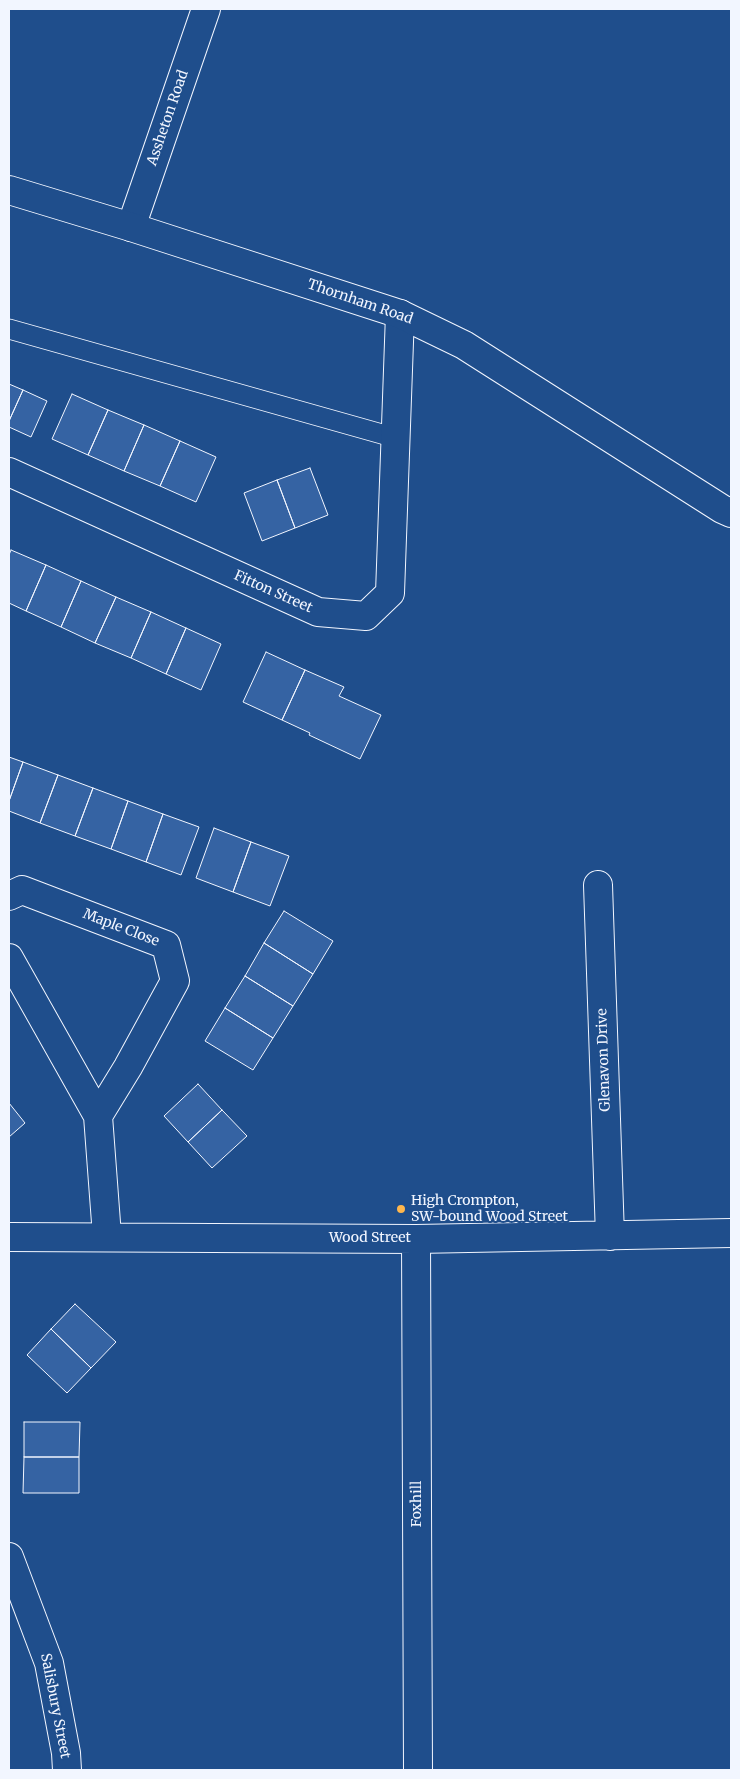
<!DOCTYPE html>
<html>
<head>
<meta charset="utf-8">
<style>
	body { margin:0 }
	#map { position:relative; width:740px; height:1779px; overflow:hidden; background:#1f4e8c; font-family:Merriweather,serif }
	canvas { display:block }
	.frame { position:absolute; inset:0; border:10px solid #f2f6ff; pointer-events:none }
</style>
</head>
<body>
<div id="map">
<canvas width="740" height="1779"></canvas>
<div class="frame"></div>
</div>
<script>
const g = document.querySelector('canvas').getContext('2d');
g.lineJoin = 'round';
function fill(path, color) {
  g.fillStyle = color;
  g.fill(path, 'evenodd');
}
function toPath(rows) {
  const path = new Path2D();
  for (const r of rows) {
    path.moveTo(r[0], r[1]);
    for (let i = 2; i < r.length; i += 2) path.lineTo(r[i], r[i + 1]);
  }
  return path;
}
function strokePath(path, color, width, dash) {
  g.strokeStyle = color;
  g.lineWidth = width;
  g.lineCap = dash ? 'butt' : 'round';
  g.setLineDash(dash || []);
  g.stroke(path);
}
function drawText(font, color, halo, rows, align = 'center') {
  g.font = font + ' Merriweather,serif';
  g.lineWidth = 4;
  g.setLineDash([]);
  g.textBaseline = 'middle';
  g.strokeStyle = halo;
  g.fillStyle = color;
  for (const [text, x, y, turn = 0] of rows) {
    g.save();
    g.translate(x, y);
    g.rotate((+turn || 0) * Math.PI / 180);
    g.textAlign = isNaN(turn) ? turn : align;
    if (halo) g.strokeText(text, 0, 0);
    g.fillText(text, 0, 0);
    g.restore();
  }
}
const building = toPath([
	[9,384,23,390,9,421,9,384],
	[23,390,47,401,31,437,9,427,9,421,23,390],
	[72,394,108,410,88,455,52,439,72,394],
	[108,410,144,425,124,471,88,455,108,410],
	[144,425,180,441,160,486,124,471,144,425],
	[180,441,216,457,196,502,160,486,180,441],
	[310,468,328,515,295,528,277,480,310,468],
	[277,480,295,528,262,541,244,493,277,480],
	[11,550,46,565,26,611,9,603,9,555,11,550],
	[46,565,81,581,61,627,26,611,46,565],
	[81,581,116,597,95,643,61,627,81,581],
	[116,597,151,612,131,658,95,643,116,597],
	[151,612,186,628,166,674,131,658,151,612],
	[186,628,221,644,201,690,166,674,186,628],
	[266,652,305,670,282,720,243,702,266,652],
	[305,670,344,687,339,696,381,715,360,759,309,735,310,733,282,720,305,670],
	[9,757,23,762,9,801,9,757],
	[23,762,58,775,40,823,9,811,9,801,23,762],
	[58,775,93,788,75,836,40,823,58,775],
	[93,788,128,801,111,849,75,836,93,788],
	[128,801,163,814,146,862,111,849,128,801],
	[163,814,199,827,181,875,146,862,163,814],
	[214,828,251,842,233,892,196,878,214,828],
	[251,842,289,856,270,906,233,892,251,842],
	[284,911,333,941,313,974,264,943,284,911],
	[264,943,313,974,293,1006,245,976,264,943],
	[245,976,293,1006,273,1038,225,1008,245,976],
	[225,1008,273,1038,253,1070,205,1041,225,1008],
	[198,1084,222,1110,188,1142,164,1116,198,1084],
	[9,1103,25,1123,9,1137,9,1103],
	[222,1110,247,1136,212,1168,188,1142,222,1110],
	[75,1304,116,1342,91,1368,51,1329,75,1304],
	[51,1329,91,1368,67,1393,27,1355,51,1329],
	[24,1422,80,1422,79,1457,24,1457,24,1422],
	[24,1457,79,1457,79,1493,23,1493,24,1457]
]);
fill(building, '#3563a3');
strokePath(building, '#f2f6ff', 1);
const service = toPath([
	[9,329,396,438]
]);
const minor = toPath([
	[131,227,206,9],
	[9,472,318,612,366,616,390,593,400,314],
	[598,885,610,1236],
	[9,896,22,890,166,945,175,981,128,1067,98,1116],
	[9,958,98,1116,107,1236],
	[9,1237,416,1239,731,1233],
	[416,1239,418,1770],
	[9,1557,49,1663,66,1753,67,1770]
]);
const tertiary = toPath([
	[9,190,131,227,400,314,464,345,722,509,731,513]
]);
strokePath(service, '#f2f6ff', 21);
strokePath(minor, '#f2f6ff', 30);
strokePath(tertiary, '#f2f6ff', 30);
strokePath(service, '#1f4e8c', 19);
strokePath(minor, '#1f4e8c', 28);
strokePath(tertiary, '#1f4e8c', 28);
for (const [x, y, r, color] of [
	[401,1209,5,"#ffb74d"]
]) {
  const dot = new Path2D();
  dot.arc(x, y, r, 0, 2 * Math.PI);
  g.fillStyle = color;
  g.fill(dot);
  strokePath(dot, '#1f4e8c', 2);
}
drawText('14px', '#f2f6ff', '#1f4e8c', [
	["Assheton Road",168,118,-71],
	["Thornham Road",360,302,19],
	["Fitton Street",273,592,24],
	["Maple Close",121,928,21],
	["Glenavon Drive",604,1060,-92],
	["Wood Street",370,1238],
	["Foxhill",417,1504,-90],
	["Salisbury Street",55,1706,79]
]);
drawText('14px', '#f2f6ff', '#1f4e8c', [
	["High Crompton,",411,1201],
	["SW-bound Wood Street",411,1217]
], 'left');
</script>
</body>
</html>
